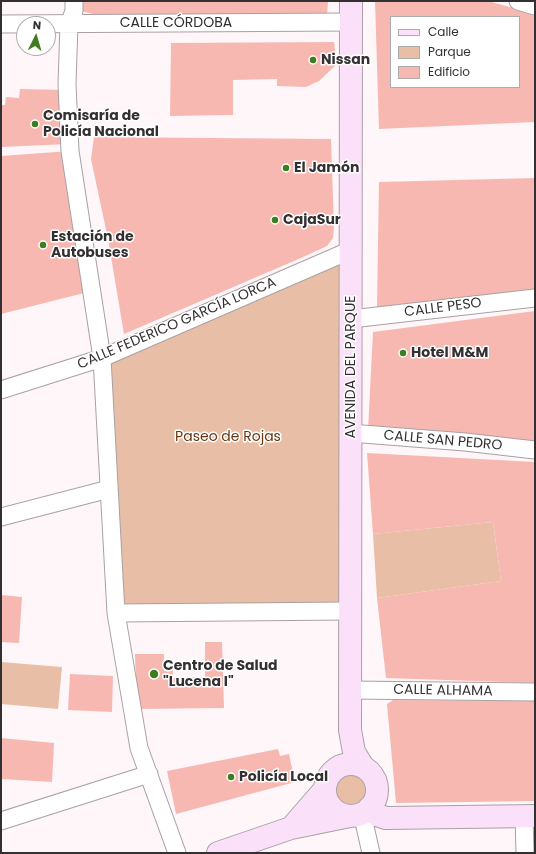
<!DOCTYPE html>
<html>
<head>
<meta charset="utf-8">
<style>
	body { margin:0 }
	#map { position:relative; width:536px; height:854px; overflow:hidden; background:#fef6f8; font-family:Poppins,sans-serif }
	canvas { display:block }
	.frame { position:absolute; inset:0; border:2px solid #333031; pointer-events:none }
	.legend { position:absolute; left:390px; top:16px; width:130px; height:72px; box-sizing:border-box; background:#fff; border:1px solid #adacad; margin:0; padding:5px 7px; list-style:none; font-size:12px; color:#333031 }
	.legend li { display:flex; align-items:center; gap:8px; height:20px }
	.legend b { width:20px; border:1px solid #adacad }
	.north { position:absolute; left:16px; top:16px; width:40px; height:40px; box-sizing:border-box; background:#fff; border:1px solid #adacad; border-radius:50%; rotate:5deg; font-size:11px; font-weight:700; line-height:16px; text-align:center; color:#333031 }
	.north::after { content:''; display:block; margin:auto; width:14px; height:18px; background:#3d7e1e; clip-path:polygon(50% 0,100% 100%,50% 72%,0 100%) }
</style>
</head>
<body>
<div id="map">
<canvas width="536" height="854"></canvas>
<div class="frame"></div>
<ul class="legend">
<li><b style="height:5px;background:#fae1f9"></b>Calle</li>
<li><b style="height:11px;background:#e8bfa6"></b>Parque</li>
<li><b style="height:11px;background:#f8b8b2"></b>Edificio</li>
</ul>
<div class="north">N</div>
</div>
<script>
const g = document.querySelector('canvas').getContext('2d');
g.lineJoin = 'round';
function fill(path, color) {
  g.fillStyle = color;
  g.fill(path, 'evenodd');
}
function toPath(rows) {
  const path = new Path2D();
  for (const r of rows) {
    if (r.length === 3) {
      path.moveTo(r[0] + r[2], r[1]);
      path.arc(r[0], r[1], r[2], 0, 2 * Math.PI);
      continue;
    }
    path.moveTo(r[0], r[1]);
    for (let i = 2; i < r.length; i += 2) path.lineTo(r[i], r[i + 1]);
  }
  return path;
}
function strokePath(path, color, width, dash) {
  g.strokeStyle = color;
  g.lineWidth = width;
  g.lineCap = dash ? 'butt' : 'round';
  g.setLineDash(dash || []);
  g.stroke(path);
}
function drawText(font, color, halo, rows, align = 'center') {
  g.font = font + ' Poppins,sans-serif';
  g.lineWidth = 3;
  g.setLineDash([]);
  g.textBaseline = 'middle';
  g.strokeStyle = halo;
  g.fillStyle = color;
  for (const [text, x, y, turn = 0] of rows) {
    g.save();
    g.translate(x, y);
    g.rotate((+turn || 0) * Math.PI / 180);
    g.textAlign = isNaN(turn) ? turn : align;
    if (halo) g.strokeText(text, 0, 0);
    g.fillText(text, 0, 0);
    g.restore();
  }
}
fill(toPath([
	[351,250,350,611,116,613,102,358],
	[493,522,501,581,377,598,373,534],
	[1,662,62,667,58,709,1,704],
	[350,790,16]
]), '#e8bfa6');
fill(toPath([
	[82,1,328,1,327,17,93,14,81,11],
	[375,1,488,1,535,14,535,122,379,129],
	[391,17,519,17,519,87,391,87],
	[334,42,337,64,319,81,306,87,277,86,277,79,233,80,233,115,170,116,171,43],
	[20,89,67,90,69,144,1,147,1,105,5,105,6,97,19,98],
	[94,137,331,139,334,228,333,238,327,246,301,258,124,334,108,239,91,159],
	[70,151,92,291,1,314,1,156],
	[535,178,535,291,377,307,379,182],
	[535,311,535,444,368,430,373,332],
	[367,453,535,462,535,683,386,678,377,598,501,581,493,522,373,534],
	[1,595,22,597,19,643,1,642],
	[205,642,222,642,224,708,137,709,135,654,164,654,164,671,173,670,173,678,205,677],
	[70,674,113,676,112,712,68,710],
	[393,700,535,701,535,801,396,803,387,704],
	[1,738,54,743,52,782,1,779],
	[278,749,280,756,289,754,295,782,176,814,167,771]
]), '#f8b8b2');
const street = toPath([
	[74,1,74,11,69,24,67,84,70,151,102,358,116,613,139,748,177,853],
	[518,1,535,6],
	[1,24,351,22],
	[351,319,535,298],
	[1,390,102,358,351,250],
	[350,433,465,442,535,450],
	[1,517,109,489],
	[116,613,350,611],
	[350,690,535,692],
	[362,813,371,853],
	[524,816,525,853],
	[1,821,149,774]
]);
const secondary = toPath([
	[351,1,350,730,354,752,363,767],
	[351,790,26],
	[369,808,377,815,386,818,535,816],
	[291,828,324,790],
	[218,853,291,828,350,816]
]);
strokePath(street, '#aaa0a3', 19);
strokePath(secondary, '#aaa0a3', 24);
strokePath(street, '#fff', 17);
strokePath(secondary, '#fae1f9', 22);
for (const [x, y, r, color] of [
	[313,60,4,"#3d7e1e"],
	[35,124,4,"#3d7e1e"],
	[286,168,4,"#3d7e1e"],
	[275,220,4,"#3d7e1e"],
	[43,245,4,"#3d7e1e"],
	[403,353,4,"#3d7e1e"],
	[154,674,5,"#3d7e1e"],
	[231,777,4,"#3d7e1e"]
]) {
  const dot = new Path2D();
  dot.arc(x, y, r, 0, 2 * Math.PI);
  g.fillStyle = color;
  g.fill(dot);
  strokePath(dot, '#fff', 1.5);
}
drawText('14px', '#333031', '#fff', [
	["CALLE CÓRDOBA",176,23],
	["CALLE PESO",443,308,-7],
	["CALLE FEDERICO GARCÍA LORCA",177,324,-23],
	["AVENIDA DEL PARQUE",351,367,-90],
	["CALLE SAN PEDRO",443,441,5],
	["CALLE ALHAMA",443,691,1]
]);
drawText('bold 14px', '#333031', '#fff', [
	["Nissan",321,60],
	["Comisaría de",43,116],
	["Policía Nacional",43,132],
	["El Jamón",294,168],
	["CajaSur",283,220],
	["Estación de",51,237],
	["Autobuses",51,253],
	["Hotel M&M",411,353],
	["Centro de Salud",163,666],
	["\"Lucena I\"",163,682],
	["Policía Local",239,777]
], 'left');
drawText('14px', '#683713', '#fff', [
	["Paseo de Rojas",228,437]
]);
</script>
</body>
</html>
